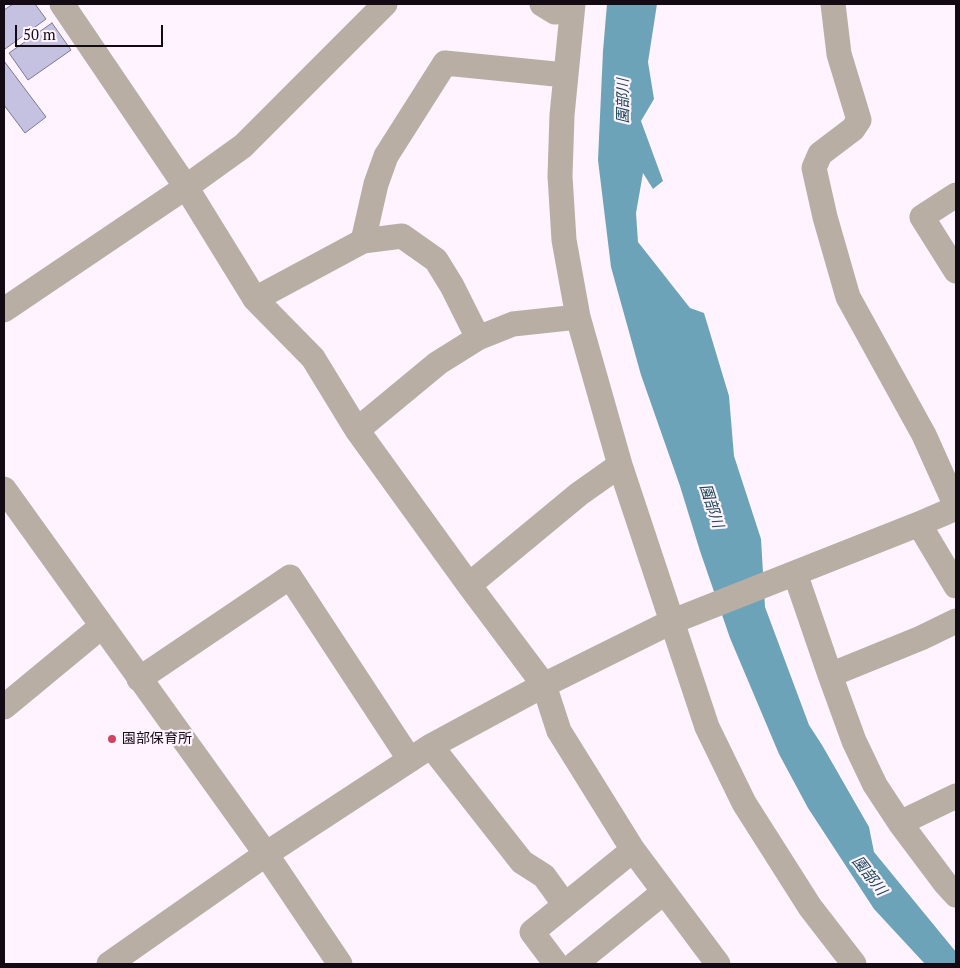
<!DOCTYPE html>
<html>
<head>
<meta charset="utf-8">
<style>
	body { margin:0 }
	#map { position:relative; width:960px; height:968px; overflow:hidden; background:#fef3fe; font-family:"PT Serif",serif }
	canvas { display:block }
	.frame { position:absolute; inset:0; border:5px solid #130a13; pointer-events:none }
	.scale { position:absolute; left:15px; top:25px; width:148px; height:22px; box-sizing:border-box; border:2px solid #130a13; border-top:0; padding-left:6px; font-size:15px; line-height:18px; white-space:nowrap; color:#130a13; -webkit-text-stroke:4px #fef3fe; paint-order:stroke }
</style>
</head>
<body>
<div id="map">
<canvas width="960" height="968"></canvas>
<div class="frame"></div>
<div class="scale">50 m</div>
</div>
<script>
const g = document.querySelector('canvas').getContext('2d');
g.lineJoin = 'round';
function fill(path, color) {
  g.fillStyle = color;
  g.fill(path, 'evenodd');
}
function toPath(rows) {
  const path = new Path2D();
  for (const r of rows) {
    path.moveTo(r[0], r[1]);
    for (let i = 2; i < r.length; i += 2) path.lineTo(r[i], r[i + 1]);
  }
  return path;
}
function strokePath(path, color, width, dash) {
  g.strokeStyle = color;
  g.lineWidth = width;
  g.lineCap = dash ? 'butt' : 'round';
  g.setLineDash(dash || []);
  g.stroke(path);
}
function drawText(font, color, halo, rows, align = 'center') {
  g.font = font + ' "PT Serif","Noto Sans JP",serif';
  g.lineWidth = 4.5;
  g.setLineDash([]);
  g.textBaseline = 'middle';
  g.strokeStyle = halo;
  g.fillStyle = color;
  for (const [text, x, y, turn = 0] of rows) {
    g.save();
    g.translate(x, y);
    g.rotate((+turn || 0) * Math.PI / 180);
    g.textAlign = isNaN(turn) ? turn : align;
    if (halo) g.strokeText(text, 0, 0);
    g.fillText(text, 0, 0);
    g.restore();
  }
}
fill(toPath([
	[607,4,657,4,648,62,654,99,641,121,663,181,653,189,643,173,636,213,638,242,690,308,704,313,729,396,734,456,761,539,765,607,809,725,822,745,869,827,874,852,956,952,956,964,925,964,874,909,808,808,779,754,730,638,700,551,680,486,641,375,611,267,598,160,603,51]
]), '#6da3b9');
const building = toPath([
	[13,4,35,4,46,19,5,49,4,47,4,10,13,4],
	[52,23,71,50,28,80,9,53,52,23],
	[4,61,46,117,25,133,4,105,4,61]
]);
fill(building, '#c5c2e1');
strokePath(building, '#7b7895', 1);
strokePath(toPath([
	[62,4,186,187,255,299,313,358,357,430,469,585,544,685,559,731,633,850,718,964],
	[542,4,555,12],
	[573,4,562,115,560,176,564,240,578,317,620,465,707,727,744,803,810,907,854,964],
	[833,4,839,54,859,120,853,129,820,154,814,168,825,217,848,297,924,435,956,506],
	[956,195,922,217,956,271],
	[363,241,402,236,436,260,452,286,478,338],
	[255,299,363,241,376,184,386,156,445,63,565,75],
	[4,310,186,187,243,146,385,4],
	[357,430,438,363,478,338,513,324,578,317],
	[4,489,266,854,340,964],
	[919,524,956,586],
	[795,573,830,675,854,741,875,785,900,823,945,883,956,895],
	[469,585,579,494,620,465],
	[830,675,921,638,956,621],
	[139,679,290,577,410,760],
	[4,707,102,626],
	[431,746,522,862,544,876,565,905],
	[900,823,956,796],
	[109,964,266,854,431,746,544,685,671,622,919,524,956,508],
	[556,964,532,932,633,850],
	[575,964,664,892]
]), '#b8aea3', 25);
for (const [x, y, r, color] of [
	[112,739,5,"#d3435f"]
]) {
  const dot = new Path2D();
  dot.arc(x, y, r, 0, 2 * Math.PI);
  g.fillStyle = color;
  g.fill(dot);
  strokePath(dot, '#fef3fe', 2);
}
drawText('14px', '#130a13', '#fef3fe', [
	["園部保育所",122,739]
], 'left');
drawText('italic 15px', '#164455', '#fef3fe', [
	["園部川",624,101,-90],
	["園部川",711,506,72],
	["園部川",869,876,52]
]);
</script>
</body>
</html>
